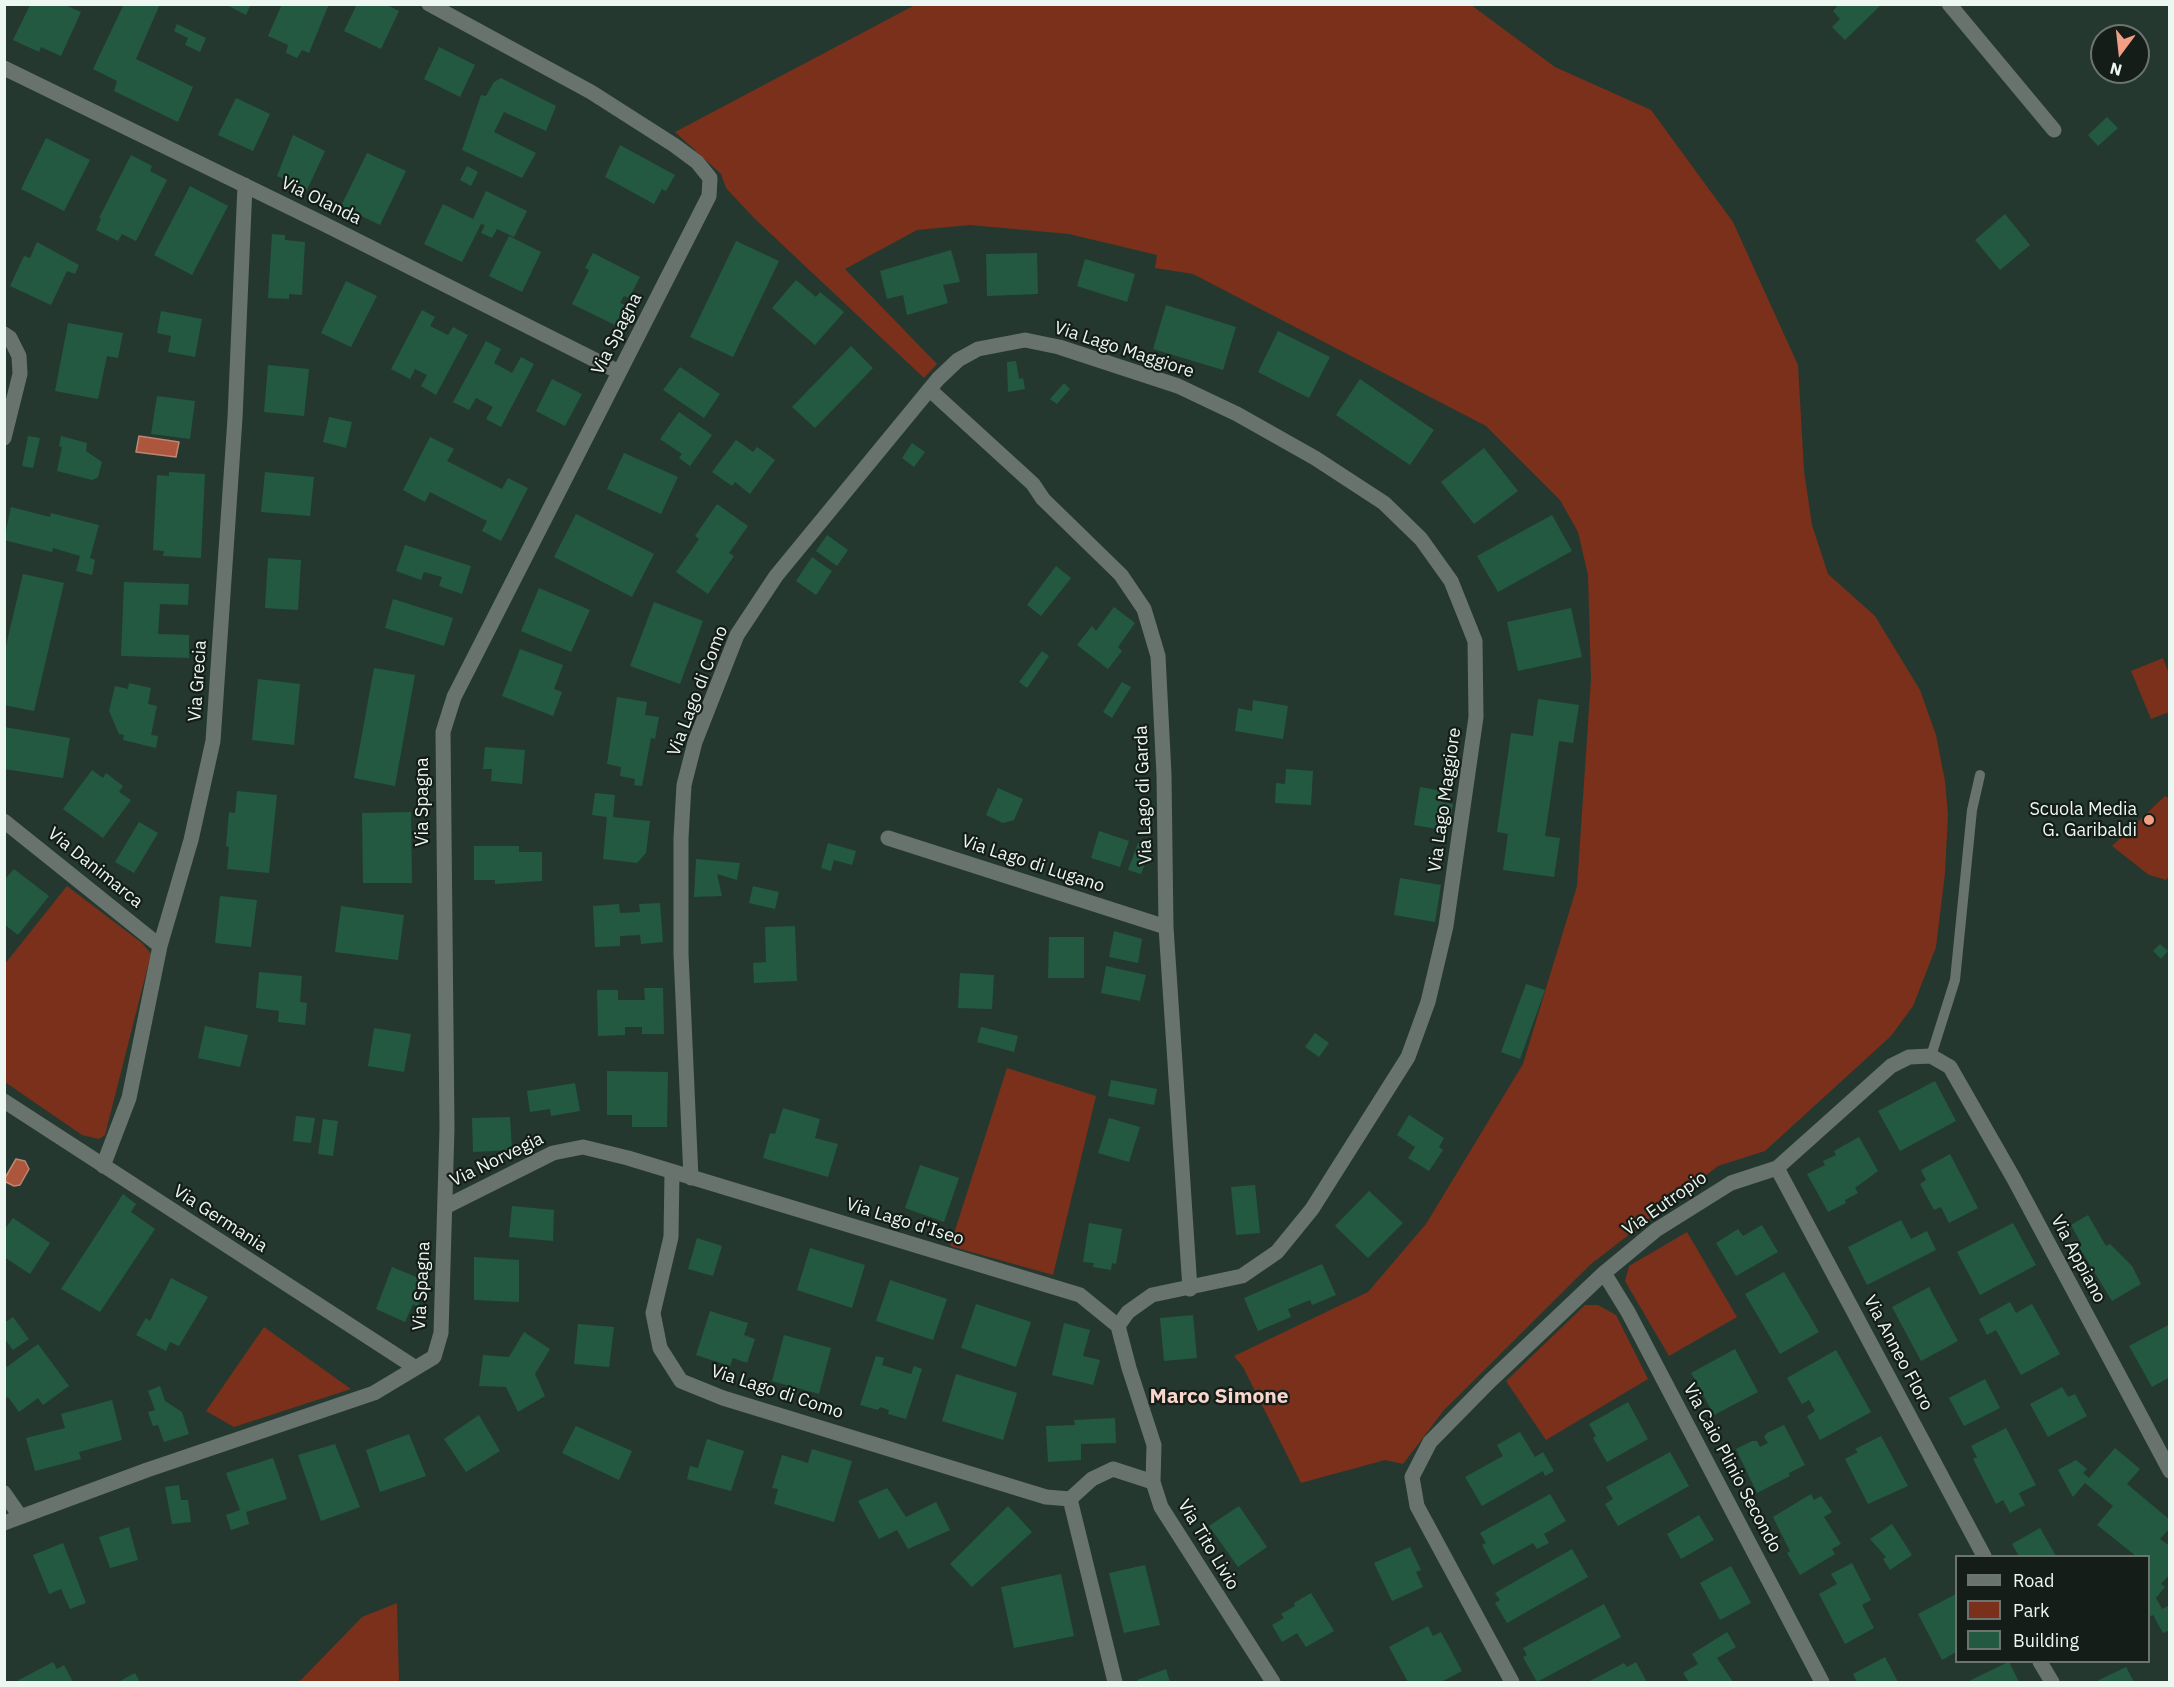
<!DOCTYPE html>
<html>
<head>
<meta charset="utf-8">
<style>
	body { margin:0 }
	#map { position:relative; width:2174px; height:1687px; overflow:hidden; background:#25382f; font-family:"IBM Plex Sans",sans-serif }
	canvas { display:block }
	.frame { position:absolute; inset:0; border:6px solid #ebf7f0; pointer-events:none }
	.legend { position:absolute; left:1955px; top:1555px; width:195px; height:108px; box-sizing:border-box; background:#151d19; border:2px solid #6b746f; margin:0; padding:8px 10px; list-style:none; font-size:18px; color:#ebf7f0 }
	.legend li { display:flex; align-items:center; gap:12px; height:30px }
	.legend b { width:30px; border:2px solid #6b746f }
	.north { position:absolute; left:2090px; top:24px; width:60px; height:60px; box-sizing:border-box; background:#151d19; border:2px solid #6b746f; border-radius:50%; rotate:195deg; font-size:16px; font-weight:700; line-height:24px; text-align:center; color:#ebf7f0 }
	.north::after { content:''; display:block; margin:auto; width:21px; height:27px; background:#f39f86; clip-path:polygon(50% 0,100% 100%,50% 72%,0 100%) }
</style>
</head>
<body>
<div id="map">
<canvas width="2174" height="1687"></canvas>
<div class="frame"></div>
<ul class="legend">
<li><b style="height:8px;background:#69736e"></b>Road</li>
<li><b style="height:16px;background:#7a301a"></b>Park</li>
<li><b style="height:16px;background:#235941"></b>Building</li>
</ul>
<div class="north">N</div>
</div>
<script>
const g = document.querySelector('canvas').getContext('2d');
g.lineJoin = 'round';
function fill(path, color) {
  g.fillStyle = color;
  g.fill(path, 'evenodd');
}
function toPath(rows) {
  const path = new Path2D();
  for (const r of rows) {
    path.moveTo(r[0], r[1]);
    for (let i = 2; i < r.length; i += 2) path.lineTo(r[i], r[i + 1]);
  }
  return path;
}
function strokePath(path, color, width, dash) {
  g.strokeStyle = color;
  g.lineWidth = width;
  g.lineCap = dash ? 'butt' : 'round';
  g.setLineDash(dash || []);
  g.stroke(path);
}
function drawText(font, color, halo, rows, align = 'center') {
  g.font = font + ' "IBM Plex Sans",sans-serif';
  g.lineWidth = 4.5;
  g.setLineDash([]);
  g.textBaseline = 'middle';
  g.strokeStyle = halo;
  g.fillStyle = color;
  for (const [text, x, y, turn = 0] of rows) {
    g.save();
    g.translate(x, y);
    g.rotate((+turn || 0) * Math.PI / 180);
    g.textAlign = isNaN(turn) ? turn : align;
    if (halo) g.strokeText(text, 0, 0);
    g.fillText(text, 0, 0);
    g.restore();
  }
}
fill(toPath([
	[915,5,1471,5,1555,67,1651,110,1733,222,1798,365,1804,471,1812,525,1828,574,1875,616,1920,690,1936,735,1945,781,1948,815,1945,873,1936,947,1913,1006,1891,1036,1765,1151,1718,1166,1591,1264,1444,1410,1403,1464,1385,1460,1301,1483,1243,1367,1234,1356,1368,1292,1426,1224,1523,1064,1577,886,1591,679,1588,575,1578,532,1560,500,1486,426,1193,274,1155,268,1157,255,1069,234,970,225,917,230,845,269,937,364,924,378,754,218,726,188,721,174,675,132],
	[2163,658,2169,674,2169,712,2151,719,2131,671],
	[2165,796,2170,799,2170,875,2166,880,2149,875,2112,846],
	[67,886,142,943,151,954,105,1135,99,1139,82,1135,5,1082,4,965],
	[1007,1068,1096,1096,1053,1275,950,1246],
	[1687,1232,1737,1317,1669,1356,1625,1281,1629,1266],
	[1585,1305,1598,1305,1616,1315,1648,1379,1546,1440,1506,1381],
	[264,1327,351,1389,234,1427,206,1411],
	[397,1603,399,1682,299,1682,362,1617]
]), '#7a301a');
const water = toPath([
	[139,436,179,442,176,457,136,452,139,436],
	[16,1159,25,1161,29,1169,20,1185,14,1186,6,1182,5,1178,16,1159]
]);
fill(water, '#ab563d');
strokePath(water, '#be8673', 1.5);
fill(toPath([
	[124,4,160,4,136,59,193,87,178,122,114,91,117,81,93,69],
	[225,4,251,4,246,15],
	[282,4,329,4,309,53,302,50,297,58,286,53,288,45,268,36],
	[357,4,385,4,399,11,381,49,344,31],
	[1839,4,1882,4,1845,40,1832,27,1840,19,1833,11],
	[30,5,65,5,81,12,61,56,41,47,39,52,13,40],
	[177,24,206,38,200,52,185,45,188,38,174,31],
	[439,47,475,65,460,97,424,79],
	[501,78,556,106,546,131,504,112,494,132,536,153,522,178,462,150,481,95,486,96,494,82],
	[236,98,270,114,253,151,218,135],
	[2107,117,2118,128,2098,146,2088,135],
	[293,135,325,151,307,190,277,176],
	[46,138,90,160,64,211,21,189],
	[620,145,675,175,666,191,662,189,654,204,605,177],
	[367,153,406,171,380,225,341,206],
	[131,155,152,166,150,171,167,180,136,241,122,234,118,241,96,230,101,219,99,218],
	[467,166,478,172,471,186,460,180],
	[190,186,228,206,192,275,154,255],
	[486,191,527,211,514,237,497,229,492,238,481,233,485,225,481,224,462,262,424,244,443,204,473,219],
	[2005,214,2030,245,2000,270,1975,240],
	[272,234,285,235,285,240,305,242,302,295,289,294,289,299,268,298],
	[509,236,541,252,522,292,489,276],
	[736,241,779,261,733,357,690,337],
	[37,242,79,265,75,274,67,271,51,305,10,286,24,256,30,258],
	[951,250,960,282,943,285,948,303,907,315,903,295,887,299,880,271],
	[593,253,640,277,629,298,624,296,620,303,625,305,615,325,572,304,589,270,585,268],
	[1037,253,1038,294,987,296,986,254],
	[1085,259,1135,274,1127,302,1077,286],
	[796,280,816,297,820,292,844,312,815,345,772,308],
	[346,281,377,296,351,347,321,333],
	[1166,305,1236,327,1223,370,1153,349],
	[422,310,435,317,430,326,448,335,453,327,468,335,436,395,421,386,427,375,415,369,410,379,391,369],
	[161,311,202,319,195,357,168,352,171,336,157,333],
	[68,323,123,333,118,358,107,356,98,399,55,391],
	[1278,331,1330,357,1309,398,1258,372],
	[486,341,501,349,494,363,512,373,521,357,534,364,501,427,486,419,493,407,476,398,469,410,453,402],
	[851,346,873,368,815,428,792,407],
	[1016,361,1019,379,1023,378,1025,389,1008,392,1007,362],
	[268,365,309,369,304,416,264,412],
	[680,367,720,394,704,418,663,390],
	[552,379,582,394,565,426,536,411],
	[1360,379,1434,430,1410,465,1336,415],
	[1064,383,1070,389,1057,404,1050,399],
	[157,396,195,401,190,439,151,434],
	[679,412,712,435,690,466,679,458,682,454,660,439],
	[329,417,352,422,346,448,323,442],
	[28,436,40,438,33,468,22,466],
	[61,436,87,443,86,451,102,462,98,477,92,480,57,471,62,447,59,446],
	[430,437,454,449,447,461,502,489,508,478,528,488,501,541,482,531,487,521,430,492,425,502,403,490],
	[736,440,753,452,757,447,775,460,750,494,735,482,732,486,712,472],
	[912,443,925,452,914,467,902,458],
	[1484,448,1518,491,1474,524,1441,482],
	[624,453,678,477,661,514,607,489],
	[169,472,205,474,201,558,163,556,164,551,153,550,157,475,169,476],
	[265,472,314,477,310,516,261,512],
	[717,504,748,526,729,553,734,556,708,594,676,572,699,539,695,536],
	[11,507,50,517,51,513,99,525,90,558,95,560,92,575,76,571,80,556,53,548,52,552,4,540],
	[576,514,654,554,632,597,554,557],
	[1552,515,1572,551,1498,592,1477,556],
	[827,535,848,550,837,566,816,551],
	[405,545,471,566,462,594,439,586,442,577,424,572,421,580,396,571],
	[812,557,832,571,816,595,796,581],
	[268,558,301,560,298,610,265,608],
	[1056,566,1071,578,1041,616,1027,605],
	[23,574,64,583,34,711,4,705,4,654],
	[124,582,189,584,188,605,160,604,158,634,189,635,189,658,121,656],
	[539,588,590,610,571,652,521,631],
	[393,599,453,618,444,646,385,628],
	[654,602,703,621,680,684,630,666],
	[1114,607,1135,623,1118,647,1122,651,1108,669,1077,645,1092,626,1096,631],
	[1571,608,1582,657,1518,671,1507,622],
	[520,649,563,665,554,689,562,692,553,716,502,696],
	[1042,651,1049,656,1027,688,1019,682],
	[374,668,415,675,395,786,354,778],
	[258,679,300,684,294,745,252,740],
	[1122,682,1131,687,1112,718,1103,712],
	[129,683,151,688,148,704,157,706,151,735,158,736,156,748,123,740,124,735,119,734,109,711,115,686,128,689],
	[617,697,647,702,645,715,659,717,655,739,651,738,642,786,634,785,635,779,620,776,621,767,607,764],
	[1538,699,1579,705,1573,743,1559,741,1545,836,1560,838,1554,877,1503,870,1508,834,1497,832,1511,733,1533,736],
	[1253,700,1288,706,1283,739,1235,731,1238,708,1252,711],
	[4,727,70,738,63,778,4,769],
	[485,747,525,750,522,784,491,781,492,769,483,769],
	[1286,769,1313,771,1311,805,1275,803,1276,783,1285,784],
	[92,770,103,778,106,773,123,786,119,792,131,800,103,838,63,809],
	[1420,787,1443,791,1441,802,1453,804,1448,831,1414,825],
	[998,788,1023,799,1014,820,1003,823,986,815],
	[237,791,277,795,269,873,227,869,229,847,226,846,229,812,235,813],
	[595,793,615,795,613,817,650,821,646,853,637,863,603,859,607,817,592,815],
	[411,812,412,883,363,883,362,813],
	[139,822,158,833,134,873,115,862],
	[1099,831,1129,841,1120,867,1091,858],
	[828,843,856,851,852,865,834,860,831,871,821,868],
	[1138,843,1151,848,1141,874,1128,870],
	[474,846,519,846,519,852,542,852,542,881,495,884,495,880,474,880],
	[696,859,740,863,737,880,717,874,722,896,694,897],
	[14,869,49,896,18,935,4,924,4,880],
	[1400,878,1441,885,1435,922,1394,915],
	[753,886,779,892,775,909,749,903],
	[220,896,257,900,251,947,215,943],
	[660,903,663,942,641,944,640,935,620,936,620,946,595,947,593,906,619,904,620,913,640,912,639,904],
	[341,906,404,915,398,960,335,952],
	[795,926,797,981,754,983,753,963,766,962,765,927],
	[1114,931,1142,939,1138,963,1109,957],
	[1049,937,1084,937,1084,978,1048,978],
	[2160,944,2168,951,2161,959,2153,951],
	[1106,966,1146,975,1140,1001,1101,993],
	[259,972,302,976,300,1002,307,1003,305,1025,278,1022,279,1011,256,1008],
	[960,973,994,975,992,1009,958,1008],
	[1526,984,1545,990,1520,1059,1501,1052],
	[644,988,663,988,664,1034,642,1034,642,1027,625,1027,625,1035,598,1036,597,990,618,990,618,1000,645,1000],
	[205,1026,248,1035,240,1067,198,1058],
	[981,1027,1018,1036,1014,1052,977,1042],
	[374,1028,411,1034,404,1072,368,1066],
	[1315,1033,1329,1043,1319,1057,1305,1047],
	[607,1071,668,1072,667,1127,632,1127,632,1115,607,1115],
	[1111,1080,1157,1089,1154,1105,1108,1096],
	[1935,1081,1956,1121,1900,1151,1878,1111],
	[575,1083,580,1111,551,1116,550,1109,530,1112,527,1091],
	[783,1108,820,1119,815,1138,838,1144,828,1177,763,1158,770,1133,775,1134],
	[1409,1115,1444,1138,1439,1147,1443,1150,1429,1171,1408,1158,1415,1147,1397,1135],
	[296,1116,315,1118,311,1143,293,1141],
	[510,1117,512,1150,473,1152,472,1118],
	[1109,1118,1140,1127,1129,1162,1098,1153],
	[323,1119,338,1121,333,1156,318,1154],
	[1859,1137,1878,1171,1855,1188,1858,1193,1845,1200,1846,1203,1828,1212,1807,1174,1825,1165,1823,1161,1836,1155,1834,1151],
	[1950,1154,1978,1208,1949,1223,1941,1207,1934,1210,1920,1184,1926,1180,1921,1170],
	[920,1165,959,1178,944,1222,905,1208],
	[1255,1185,1260,1233,1236,1235,1231,1187],
	[1369,1191,1403,1223,1368,1258,1335,1226],
	[123,1194,136,1204,131,1212,155,1229,100,1312,61,1289],
	[512,1206,554,1210,553,1241,509,1237],
	[2088,1215,2106,1246,2110,1244,2132,1266,2141,1284,2112,1301,2079,1247,2082,1245,2071,1225],
	[13,1218,50,1243,30,1274,4,1257,4,1230],
	[1901,1220,1911,1239,1927,1231,1936,1250,1867,1285,1848,1247],
	[1089,1223,1122,1229,1116,1264,1112,1263,1111,1270,1093,1267,1094,1263,1083,1262],
	[2013,1223,2036,1265,1980,1295,1957,1252],
	[1762,1225,1778,1252,1736,1276,1716,1243,1738,1229,1743,1236],
	[697,1238,722,1246,713,1276,688,1269],
	[810,1248,865,1265,852,1308,797,1290],
	[474,1257,519,1260,519,1302,474,1300],
	[1322,1264,1336,1295,1312,1305,1310,1300,1288,1309,1291,1317,1258,1331,1244,1298],
	[392,1267,426,1281,418,1307,413,1304,405,1322,376,1309],
	[1784,1272,1819,1332,1780,1354,1745,1294],
	[171,1278,208,1297,179,1346,170,1342,166,1351,136,1335,146,1318,150,1321],
	[890,1280,947,1299,933,1340,876,1321],
	[1929,1287,1958,1341,1921,1361,1892,1307],
	[2010,1302,2016,1313,2032,1304,2060,1354,2021,1375,1996,1330,1987,1335,1979,1319],
	[976,1304,1031,1322,1016,1367,961,1348],
	[710,1311,748,1323,744,1335,755,1339,747,1363,733,1358,730,1366,696,1355],
	[1193,1315,1197,1358,1164,1361,1160,1318],
	[13,1317,29,1339,13,1350,4,1338,4,1323],
	[1064,1323,1090,1330,1083,1356,1100,1360,1093,1385,1052,1375],
	[578,1324,614,1327,609,1367,574,1364],
	[2170,1324,2170,1377,2152,1387,2129,1346],
	[524,1332,550,1349,535,1374,545,1396,518,1412,506,1387,479,1386,483,1355,509,1357],
	[784,1335,831,1348,819,1394,772,1381],
	[38,1344,69,1386,43,1405,38,1398,19,1412,8,1397,4,1399,4,1363,7,1367],
	[1735,1349,1758,1392,1714,1415,1691,1373],
	[1836,1350,1871,1412,1820,1440,1807,1416,1815,1411,1809,1400,1802,1404,1787,1378],
	[876,1356,884,1358,882,1365,911,1374,914,1366,922,1369,906,1419,888,1414,889,1410,880,1407,878,1410,860,1405],
	[956,1374,1017,1393,1003,1440,942,1421],
	[1985,1379,2000,1408,1964,1426,1949,1398],
	[160,1386,165,1401,182,1412,189,1434,164,1442,158,1425,153,1426,148,1412,155,1410,148,1391],
	[2062,1387,2068,1397,2075,1394,2087,1416,2048,1437,2030,1404],
	[112,1400,122,1440,79,1452,81,1459,35,1471,26,1438,65,1428,61,1414],
	[1628,1402,1648,1439,1607,1462,1593,1438,1596,1436,1589,1424],
	[479,1415,500,1451,466,1472,444,1439],
	[1115,1418,1116,1443,1081,1444,1081,1460,1048,1462,1046,1426,1075,1425,1074,1420],
	[1784,1425,1805,1465,1789,1473,1790,1476,1757,1493,1736,1449,1752,1441,1757,1441,1760,1447,1768,1443,1764,1437,1767,1433],
	[576,1426,632,1451,619,1480,562,1453],
	[2006,1428,2036,1485,2019,1493,2025,1505,2010,1513,2003,1500,1996,1504,1973,1459,1977,1457,1971,1446],
	[1520,1432,1535,1457,1543,1452,1554,1471,1545,1476,1543,1471,1482,1506,1465,1477,1503,1456,1497,1445],
	[409,1434,426,1476,380,1492,366,1450],
	[1881,1436,1908,1486,1868,1504,1845,1459,1858,1452,1855,1449],
	[707,1439,744,1451,731,1491,687,1479,690,1466,698,1468],
	[335,1444,360,1507,321,1521,298,1455],
	[2115,1448,2140,1469,2127,1484,2170,1520,2170,1528,2160,1539,2170,1546,2170,1574,2161,1584,2165,1587,2156,1598,2162,1609,2170,1605,2170,1630,2163,1633,2153,1615,2148,1617,2148,1556,2136,1556,2097,1525,2113,1506,2085,1483,2073,1497,2058,1470,2076,1460,2087,1469,2083,1473,2089,1478],
	[812,1449,852,1461,834,1522,774,1504,778,1489,772,1488,782,1455,808,1463],
	[1670,1452,1689,1486,1618,1526,1605,1504,1613,1499,1606,1487],
	[273,1458,287,1499,246,1512,249,1524,231,1530,226,1515,240,1510,226,1473],
	[179,1485,181,1500,188,1500,191,1522,172,1524,165,1487],
	[887,1488,906,1517,936,1502,950,1530,908,1549,897,1530,879,1539,858,1501],
	[1550,1494,1566,1521,1544,1534,1549,1543,1537,1549,1533,1543,1493,1565,1482,1545,1486,1543,1480,1533],
	[1811,1494,1814,1500,1821,1496,1832,1512,1824,1517,1841,1544,1832,1549,1835,1554,1800,1575,1787,1553,1790,1551,1773,1517],
	[1008,1506,1032,1532,972,1587,950,1564],
	[1239,1506,1267,1547,1238,1567,1209,1526],
	[1699,1515,1714,1540,1681,1559,1667,1534],
	[1892,1524,1912,1555,1890,1570,1883,1559,1886,1557,1870,1539],
	[129,1527,138,1560,110,1568,99,1537],
	[2040,1528,2056,1556,2019,1556,2012,1544],
	[63,1543,86,1603,70,1609,61,1589,49,1594,33,1555],
	[1410,1547,1421,1570,1416,1572,1423,1587,1392,1601,1374,1563],
	[1572,1549,1588,1577,1507,1623,1495,1603,1500,1600,1495,1593],
	[1852,1563,1871,1600,1862,1605,1874,1628,1845,1644,1819,1594,1837,1584,1831,1574],
	[1145,1565,1160,1625,1124,1633,1109,1573],
	[1731,1566,1751,1603,1720,1620,1700,1583],
	[1061,1574,1074,1636,1014,1648,1001,1587],
	[1311,1593,1334,1631,1306,1647,1297,1633,1282,1642,1272,1625,1284,1618,1281,1614,1295,1606,1294,1603],
	[1956,1594,1956,1652,1942,1660,1918,1614],
	[1604,1604,1621,1637,1537,1682,1523,1657,1527,1655,1523,1648],
	[1428,1626,1433,1636,1441,1632,1462,1671,1441,1682,1408,1682,1389,1647],
	[1727,1632,1736,1647,1717,1658,1733,1682,1689,1682,1683,1673,1698,1664,1692,1654],
	[1885,1657,1898,1682,1857,1682,1853,1674],
	[53,1662,57,1669,64,1665,73,1682,15,1682],
	[1636,1662,1647,1682,1588,1682,1624,1663,1627,1667],
	[2009,1662,2019,1682,1967,1682,2008,1662],
	[2126,1667,2134,1682,2095,1682],
	[1166,1669,1170,1682,1138,1682,1137,1680],
	[135,1673,140,1682,118,1682]
]), '#235941');
strokePath(toPath([
	[1931,1056,1955,980,1972,810,1980,775]
]), '#69736e', 10);
strokePath(toPath([
	[1949,4,2054,130],
	[4,68,324,224,619,372],
	[4,334,10,338,19,356,20,374,4,438],
	[930,390,1033,484,1043,499,1121,575,1144,609,1158,656,1164,775,1166,927,1190,1289],
	[4,821,160,946],
	[888,838,1166,927],
	[4,1101,416,1368],
	[103,1166,129,1098,160,946,191,840,213,741,235,418,245,185],
	[1777,1168,1984,1556],
	[672,1172,671,1237,653,1313,660,1348,681,1381,723,1398,1046,1497,1070,1499],
	[691,1178,681,954,681,838,684,785,695,742,737,635,776,576,938,379,958,360,978,349,1025,340,1059,347,1178,386,1237,414,1315,458,1384,503,1421,539,1451,581,1475,641,1476,717,1446,926,1428,1002,1408,1057,1312,1209,1277,1252,1242,1276,1152,1295,1128,1312,1118,1326,1129,1368,1154,1445,1153,1482],
	[445,1207,553,1153,583,1147,628,1158,1080,1295,1118,1326],
	[1604,1273,1628,1312,1822,1682],
	[4,1493,20,1516],
	[1070,1499,1092,1479,1113,1469,1153,1482,1161,1507,1273,1682],
	[1070,1499,1115,1682],
	[4,1523,147,1470,374,1393,434,1357,441,1333,447,1128,443,732,454,697,709,196,710,178,697,162,674,145,591,92,429,4],
	[2040,1662,2052,1682],
	[1512,1682,1417,1506,1412,1477,1430,1442,1490,1381,1604,1273,1656,1230,1731,1183,1777,1168,1891,1066,1909,1057,1931,1056,1950,1067,2014,1179,2170,1471]
]), '#69736e', 15);
for (const [x, y, r, color] of [
	[2149,820,6,"#f39f86"]
]) {
  const dot = new Path2D();
  dot.arc(x, y, r, 0, 2 * Math.PI);
  g.fillStyle = color;
  g.fill(dot);
  strokePath(dot, '#151d19', 2);
}
drawText('18px', '#ebf7f0', '#151d19', [
	["Via Olanda",321,201,26],
	["Via Spagna",617,334,-63],
	["Via Lago Maggiore",1124,350,18],
	["Via Grecia",198,681,-86],
	["Via Lago di Como",698,691,-69],
	["Via Lago di Garda",1144,795,-92],
	["Via Lago Maggiore",1445,800,-82],
	["Via Spagna",423,802,-90],
	["Via Lago di Lugano",1033,864,18],
	["Via Danimarca",95,868,39],
	["Via Norvegia",497,1160,-26],
	["Via Eutropio",1665,1204,-35],
	["Via Germania",220,1219,33],
	["Via Lago d'Iseo",905,1222,17],
	["Via Appiano",2078,1259,62],
	["Via Spagna",422,1286,-87],
	["Via Anneo Floro",1898,1353,62],
	["Via Lago di Como",777,1392,18],
	["Via Caio Plinio Secondo",1732,1468,62],
	["Via Tito Livio",1208,1545,59]
]);
drawText('18px', '#ebf7f0', '#151d19', [
	["Scuola Media",2137,810],
	["G. Garibaldi",2137,831]
], 'right');
drawText('bold 21px', '#f7d6cc', '#151d19', [
	["Marco Simone",1219,1397]
]);
</script>
</body>
</html>
